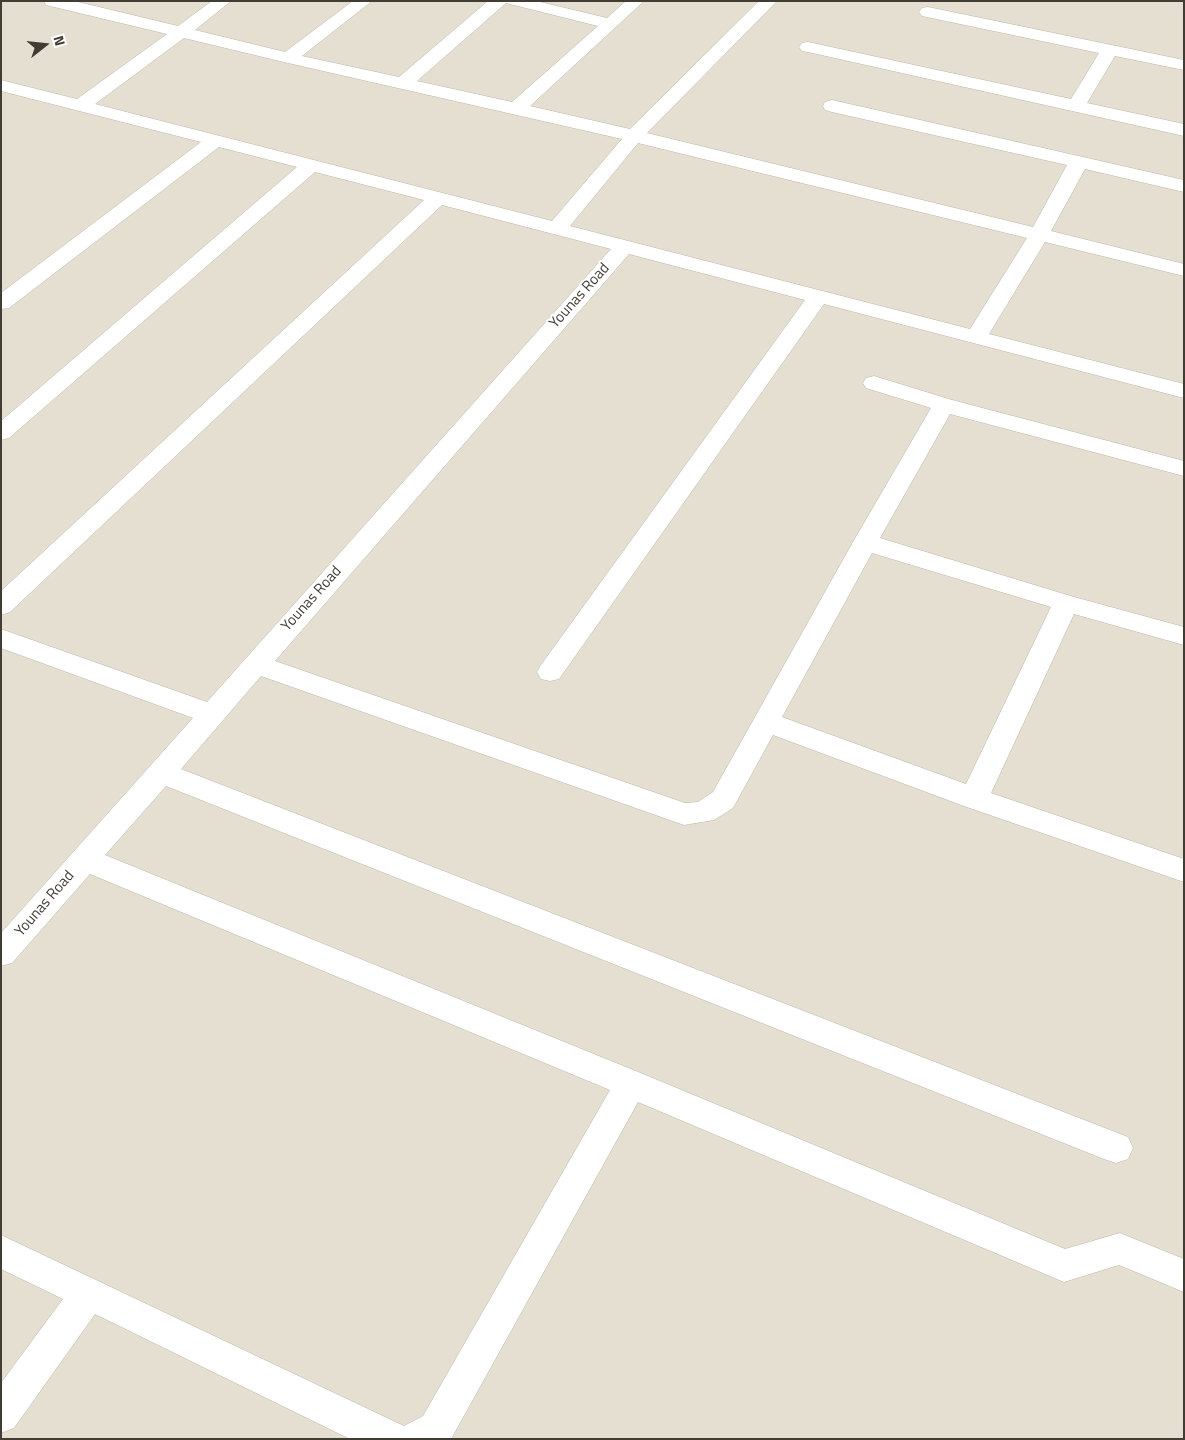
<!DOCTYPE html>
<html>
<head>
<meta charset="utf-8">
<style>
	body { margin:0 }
	#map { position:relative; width:1185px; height:1440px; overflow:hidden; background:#f0ede3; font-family:"Titillium Web",sans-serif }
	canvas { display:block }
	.frame { position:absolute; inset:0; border:2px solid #413d34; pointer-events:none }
	.north { position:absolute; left:20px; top:20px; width:50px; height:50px; -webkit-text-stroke:4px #fff; paint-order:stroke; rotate:74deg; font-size:14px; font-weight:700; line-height:20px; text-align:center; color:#413d34 }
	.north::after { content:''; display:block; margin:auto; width:18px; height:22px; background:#413d34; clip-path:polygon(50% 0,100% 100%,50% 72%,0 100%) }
</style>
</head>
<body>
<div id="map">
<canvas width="1185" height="1440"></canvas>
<div class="frame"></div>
<div class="north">N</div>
</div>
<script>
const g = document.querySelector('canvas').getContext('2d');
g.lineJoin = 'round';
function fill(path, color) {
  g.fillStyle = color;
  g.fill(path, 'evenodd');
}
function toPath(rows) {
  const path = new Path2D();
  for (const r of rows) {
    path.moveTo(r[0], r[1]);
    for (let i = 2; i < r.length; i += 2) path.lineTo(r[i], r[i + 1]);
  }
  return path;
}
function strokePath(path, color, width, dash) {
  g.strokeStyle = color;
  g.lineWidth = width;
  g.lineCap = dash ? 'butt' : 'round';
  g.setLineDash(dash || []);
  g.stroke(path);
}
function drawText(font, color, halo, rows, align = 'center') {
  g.font = font + ' "Titillium Web",sans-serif';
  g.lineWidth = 4;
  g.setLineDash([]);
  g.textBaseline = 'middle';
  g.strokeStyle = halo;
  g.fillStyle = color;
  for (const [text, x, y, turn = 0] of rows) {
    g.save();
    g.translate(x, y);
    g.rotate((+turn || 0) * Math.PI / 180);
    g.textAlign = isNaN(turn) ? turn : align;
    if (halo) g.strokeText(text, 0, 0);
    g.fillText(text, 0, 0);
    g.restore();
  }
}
fill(toPath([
	[1,1,1184,1,1184,1439,1,1439]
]), '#e4dfd1');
const minor = toPath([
	[44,1,74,1,178,26,212,1,231,1,195,30,285,52,353,1,372,1,302,56,399,77,488,1,536,1,607,18,626,1,644,1,530,106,630,129,759,1,777,1,647,133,1033,227,1067,165,832,112,825,110,823,106,825,102,832,100,1184,180,1184,192,1085,169,1051,231,1184,264,1184,276,1045,242,989,334,1184,384,1184,398,824,304,559,679,550,681,541,679,537,672,541,665,805,300,629,254,275,661,685,803,698,802,713,792,853,542,931,408,866,388,863,383,866,378,874,376,952,400,1184,461,1184,476,950,414,880,538,1074,597,1184,627,1184,645,1074,614,991,793,1184,859,1184,882,964,806,773,735,733,808,714,820,684,825,261,676,181,769,1128,1137,1133,1148,1128,1159,1116,1163,1104,1159,166,786,105,855,643,1074,1065,1249,1120,1233,1132,1238,1184,1259,1184,1292,1119,1265,1064,1282,638,1102,451,1439,350,1439,95,1314,14,1428,1,1433,1,1383,63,1299,1,1269,1,1235,404,1426,423,1416,610,1090,90,874,12,963,1,966,1,933,193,718,1,648,1,629,207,702,611,249,442,205,10,612,1,615,1,591,424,200,315,172,9,438,1,440,1,421,297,167,219,147,9,308,1,309,1,293,201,142,1,91,1,80,77,99,167,34,46,5,44,1],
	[506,3,598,26,512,102,417,81,506,3],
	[184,38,288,63,622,139,552,221,95,104,184,38],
	[638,143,1027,238,970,329,570,226,638,143],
	[872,553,1051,607,966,784,782,717,872,553],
	[928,7,1184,60,1184,70,1115,56,1087,103,1184,124,1184,136,808,52,802,51,799,47,802,43,808,42,1071,99,1099,53,922,16,919,12,922,8,928,7]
]);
strokePath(minor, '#beb8a9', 1);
fill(minor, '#fff');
drawText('15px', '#413d34', '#fff', [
	["Younas Road",580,296,-48],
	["Younas Road",312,599,-48],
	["Younas Road",45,904,-49]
]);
</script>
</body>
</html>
